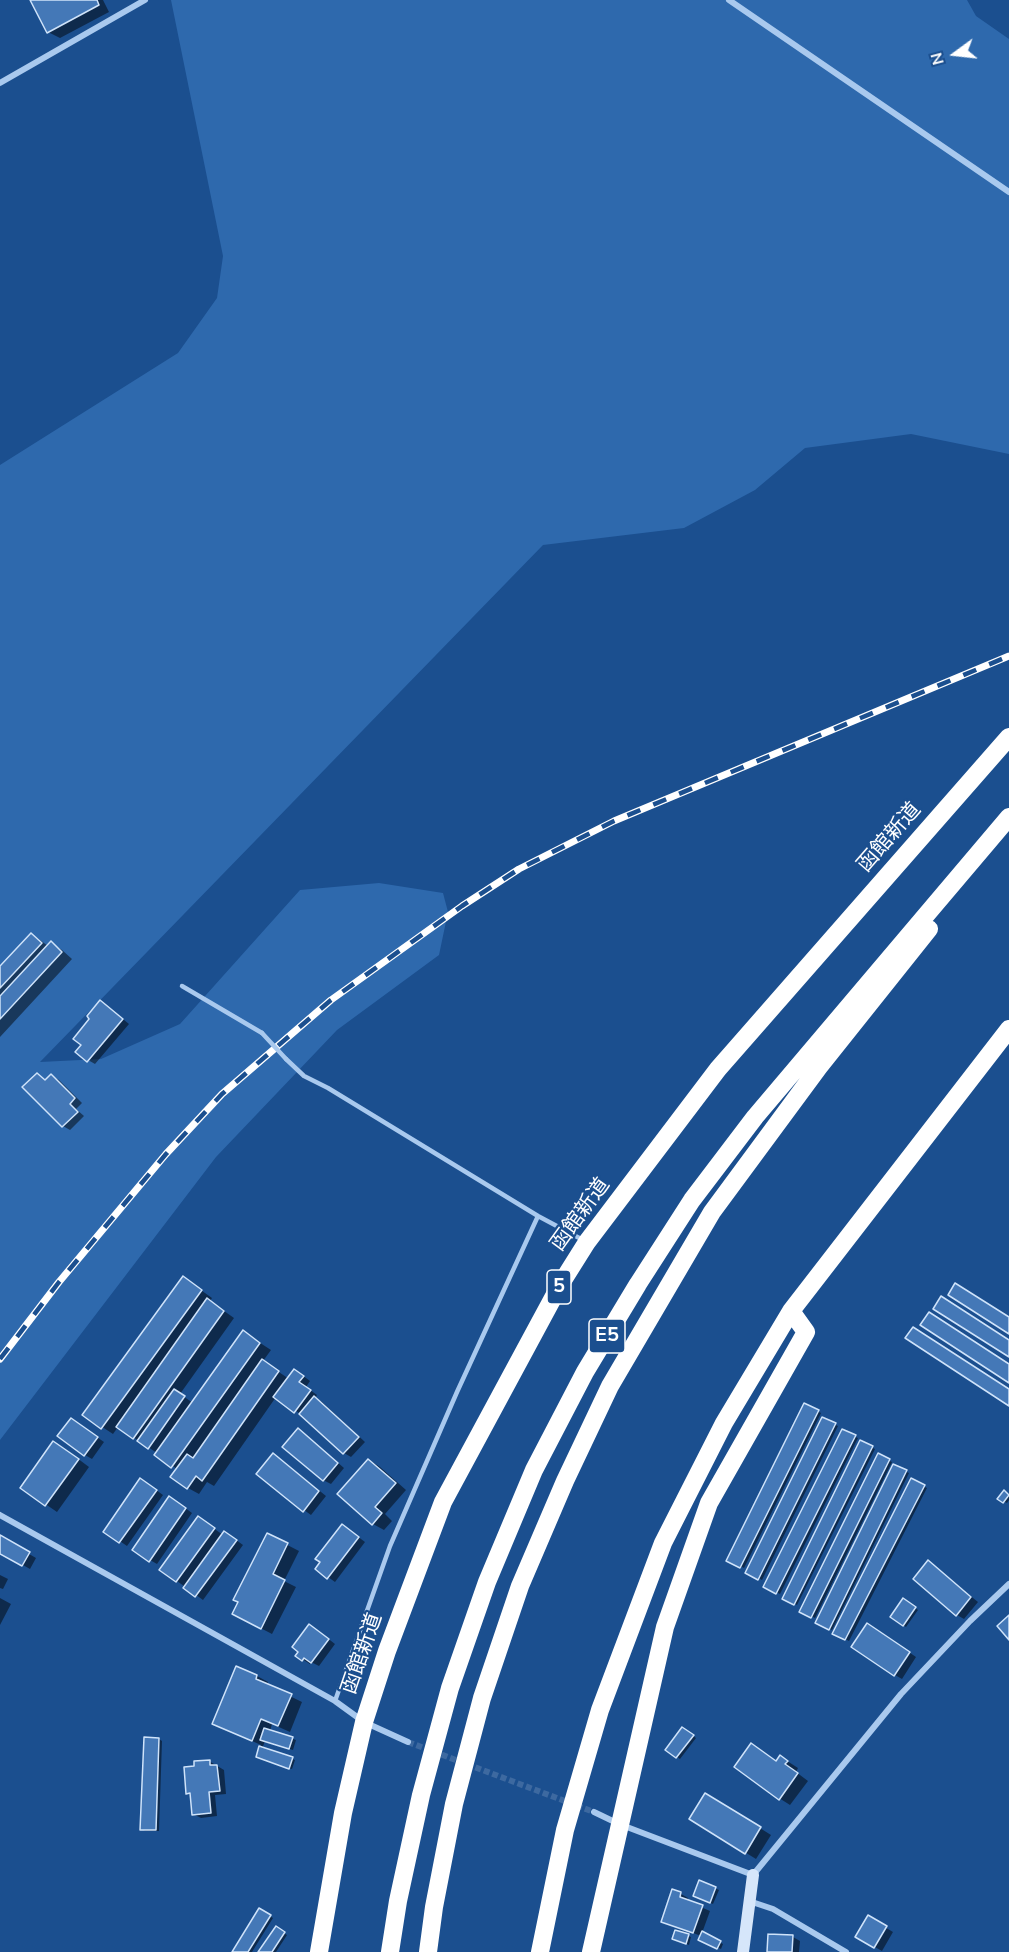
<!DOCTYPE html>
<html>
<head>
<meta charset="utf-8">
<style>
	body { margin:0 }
	#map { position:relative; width:1009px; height:1952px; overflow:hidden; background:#1b4f8f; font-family:"Nunito Sans",sans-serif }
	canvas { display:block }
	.north { position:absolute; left:925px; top:24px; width:60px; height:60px; -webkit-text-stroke:4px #1b4f8f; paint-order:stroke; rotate:255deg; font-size:16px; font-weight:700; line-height:24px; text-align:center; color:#fff }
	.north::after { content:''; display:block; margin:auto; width:21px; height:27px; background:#fff; clip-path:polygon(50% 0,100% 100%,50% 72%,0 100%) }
</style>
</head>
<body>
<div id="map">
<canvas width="1009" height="1952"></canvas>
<div class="north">N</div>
</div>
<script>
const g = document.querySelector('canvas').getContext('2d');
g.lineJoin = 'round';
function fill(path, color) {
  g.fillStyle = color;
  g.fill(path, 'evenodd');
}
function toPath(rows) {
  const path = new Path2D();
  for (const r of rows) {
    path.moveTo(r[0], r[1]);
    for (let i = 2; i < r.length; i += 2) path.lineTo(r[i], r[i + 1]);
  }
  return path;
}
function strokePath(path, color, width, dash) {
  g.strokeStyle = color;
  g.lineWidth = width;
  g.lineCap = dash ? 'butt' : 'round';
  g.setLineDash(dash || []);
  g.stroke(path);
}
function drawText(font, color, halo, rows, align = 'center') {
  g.font = font + ' "Nunito Sans","Noto Sans JP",sans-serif';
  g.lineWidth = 4.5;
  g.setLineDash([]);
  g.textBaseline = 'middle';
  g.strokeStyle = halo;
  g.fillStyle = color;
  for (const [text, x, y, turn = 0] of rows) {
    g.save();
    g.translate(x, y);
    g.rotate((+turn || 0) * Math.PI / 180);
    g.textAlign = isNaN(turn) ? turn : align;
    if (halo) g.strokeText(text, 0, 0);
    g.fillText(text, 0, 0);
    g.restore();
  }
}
fill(toPath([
	[171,0,967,0,976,16,1009,39,1009,454,911,434,805,448,755,490,684,528,543,545,40,1062,101,1059,180,1024,300,890,379,883,443,893,448,912,439,955,337,1030,216,1157,0,1440,0,465,178,353,217,298,223,256]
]), '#2e69ad');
fill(toPath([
	[33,0,103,0,109,12,60,38,48,32],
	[32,934,48,946,51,943,62,950,72,959,0,1037,0,968],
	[107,1006,129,1024,95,1064,88,1060,83,1045,91,1019],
	[37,1074,46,1081,51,1076,59,1080,82,1103,76,1109,84,1116,70,1130,63,1126,24,1087],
	[184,1278,212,1298,210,1301,234,1318,180,1394,193,1403,254,1339,271,1350,263,1361,289,1379,302,1375,310,1381,306,1387,317,1395,315,1398,322,1402,365,1442,351,1457,344,1453,302,1415,276,1397,214,1486,207,1482,199,1494,188,1488,178,1470,157,1453,118,1427,113,1434,84,1415],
	[805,1405,821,1413,744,1568,728,1560],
	[823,1419,838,1426,762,1580,747,1572],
	[78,1424,104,1442,92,1459,85,1455],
	[843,1431,858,1438,780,1594,765,1587],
	[305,1434,344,1468,331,1484,323,1480],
	[861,1442,875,1449,797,1605,784,1598],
	[65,1449,89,1467,57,1512,22,1488],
	[878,1455,892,1462,815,1618,801,1611],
	[280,1459,326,1496,311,1515,304,1510],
	[369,1460,380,1467,406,1490,385,1514,392,1521,384,1530,373,1524],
	[894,1466,909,1473,832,1630,817,1623],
	[912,1480,927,1488,849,1641,834,1633],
	[148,1484,163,1495,127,1546,105,1531],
	[1005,1492,1009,1494,1009,1500,1007,1503,999,1499],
	[177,1502,192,1513,157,1564,150,1560],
	[205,1522,223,1535,232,1537,243,1545,203,1600,177,1581],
	[349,1530,365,1542,335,1582,328,1577],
	[268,1535,299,1551,284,1581,296,1587,272,1634,245,1620],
	[0,1537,36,1558,30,1569,0,1552],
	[928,1562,978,1602,964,1619,957,1615],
	[0,1575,8,1579,3,1589,0,1588],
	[0,1598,11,1604,0,1625],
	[904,1600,918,1610,906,1627,892,1617],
	[875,1629,916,1657,902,1679,895,1675],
	[317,1630,335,1644,319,1666,311,1662,310,1664,297,1656],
	[237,1668,257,1676,268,1682,267,1685,302,1702,290,1732,272,1724,270,1731,296,1740,293,1750,265,1741,262,1749,295,1760,292,1769,257,1756,261,1745,214,1724],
	[683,1728,696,1738,680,1759,667,1749],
	[159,1739,162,1741,159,1831,145,1831,142,1829],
	[781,1757,798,1768,796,1772,808,1781,790,1805,779,1798],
	[209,1761,224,1770,226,1794,215,1795,217,1816,201,1818,193,1814,192,1795,188,1793,196,1768],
	[717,1801,771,1835,756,1859,691,1819],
	[700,1882,719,1890,713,1904,698,1898],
	[681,1894,688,1898,687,1901,710,1911,702,1933,723,1944,721,1949,699,1939,701,1936,663,1921],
	[260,1910,273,1918,252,1952,233,1952],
	[868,1917,893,1932,882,1951,857,1937],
	[276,1928,287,1935,276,1952,260,1952],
	[688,1936,691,1937,689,1945,677,1940],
	[793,1937,800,1941,799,1952,768,1952]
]), '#0007');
const building = toPath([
	[30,0,97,0,99,5,47,33,30,0],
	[31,933,42,943,0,988,0,966,31,933],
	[51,941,62,952,0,1019,0,996,51,941],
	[100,1000,123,1019,87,1062,75,1052,81,1045,73,1039,89,1019,87,1016,100,1000],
	[37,1073,45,1080,51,1074,75,1098,70,1104,78,1112,62,1127,22,1087,37,1073],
	[183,1276,202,1290,101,1429,82,1415,183,1276],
	[955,1283,1009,1317,1009,1334,948,1295,955,1283],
	[941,1296,1009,1340,1009,1357,933,1309,941,1296],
	[207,1298,224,1311,133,1439,116,1427,207,1298],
	[929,1312,1009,1364,1009,1383,920,1325,929,1312],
	[913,1327,1009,1389,1009,1406,905,1338,913,1327],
	[243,1330,260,1343,171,1468,154,1455,243,1330],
	[262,1359,279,1371,202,1481,196,1476,187,1489,170,1477,187,1454,193,1458,262,1359],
	[294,1369,304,1376,299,1382,311,1390,294,1413,273,1397,294,1369],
	[174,1389,185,1396,148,1449,137,1441,174,1389],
	[314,1396,359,1437,343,1454,299,1414,314,1396],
	[804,1403,819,1410,740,1568,726,1561,804,1403],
	[822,1417,836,1423,758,1580,745,1573,822,1417],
	[71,1418,98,1437,84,1456,57,1436,71,1418],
	[298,1428,338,1463,323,1481,282,1447,298,1428],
	[842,1429,856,1435,776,1594,763,1587,842,1429],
	[860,1440,873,1446,794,1605,782,1599,860,1440],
	[53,1441,79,1459,45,1506,20,1488,53,1441],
	[273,1453,319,1491,303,1512,256,1474,273,1453],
	[878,1453,890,1459,811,1618,799,1612,878,1453],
	[368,1459,396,1483,375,1507,382,1513,372,1525,337,1494,368,1459],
	[893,1464,907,1470,829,1630,815,1623,893,1464],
	[140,1478,157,1490,119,1543,103,1532,140,1478],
	[911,1478,925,1485,845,1640,832,1634,911,1478],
	[1004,1490,1009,1495,1003,1503,997,1499,1004,1490],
	[169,1496,186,1508,149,1562,132,1550,169,1496],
	[198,1516,215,1528,176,1582,159,1570,198,1516],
	[342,1524,359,1537,327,1579,315,1569,320,1562,315,1559,342,1524],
	[224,1531,237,1540,195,1597,183,1588,224,1531],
	[267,1533,288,1543,273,1574,285,1580,261,1629,232,1614,238,1602,233,1600,267,1533],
	[0,1535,30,1552,22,1566,0,1554,0,1535],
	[928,1560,971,1597,956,1616,913,1579,928,1560],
	[903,1598,916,1607,903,1626,890,1617,903,1598],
	[1009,1615,1009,1640,997,1626,1009,1615],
	[867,1623,910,1652,894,1676,851,1647,867,1623],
	[309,1624,329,1639,311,1663,304,1658,302,1661,295,1656,298,1652,292,1647,309,1624],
	[236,1666,257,1675,256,1679,292,1694,278,1726,261,1719,252,1741,212,1724,236,1666],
	[682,1727,694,1735,676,1758,665,1750,682,1727],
	[264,1728,293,1737,289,1749,260,1740,264,1728],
	[144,1737,159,1738,156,1830,140,1830,144,1737],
	[751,1743,776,1761,780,1755,788,1761,785,1764,798,1773,779,1800,734,1767,751,1743],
	[259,1746,293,1757,289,1769,256,1757,259,1746],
	[210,1760,210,1765,217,1765,220,1791,209,1792,211,1813,192,1815,190,1793,186,1794,184,1767,194,1766,194,1761,210,1760],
	[705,1793,761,1827,745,1854,689,1819,705,1793],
	[699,1880,716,1887,710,1903,693,1896,699,1880],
	[672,1889,681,1892,680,1897,703,1905,693,1933,661,1922,672,1889],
	[259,1908,271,1915,248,1952,232,1952,259,1908],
	[868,1915,887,1926,874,1948,855,1937,868,1915],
	[276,1926,285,1932,272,1952,258,1952,276,1926],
	[675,1930,689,1934,686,1944,672,1939,675,1930],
	[702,1931,721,1941,717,1949,698,1940,702,1931],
	[768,1934,793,1935,792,1952,767,1952,768,1934]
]);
fill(building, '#4478b7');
strokePath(building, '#cfe3fa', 1.5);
strokePath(toPath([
	[408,1742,594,1812]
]), '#3d69a0', 6, [6, 3]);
strokePath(toPath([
	[182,986,262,1033],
	[286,1059,304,1076,328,1088,538,1216,583,1240],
	[335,1701,390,1546,457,1392,538,1216]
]), '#a9c9ee', 4.5);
strokePath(toPath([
	[729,0,1009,192],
	[0,83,145,0],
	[0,1515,335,1701,364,1722,408,1742],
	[594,1812,619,1824,753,1875,901,1694,970,1621,1009,1584],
	[749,1901,773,1909,846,1952]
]), '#a9c9ee', 6);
strokePath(toPath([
	[743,1952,753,1875]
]), '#d6e6fa', 12);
strokePath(toPath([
	[319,1952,343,1813,364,1722,387,1651,443,1502,560,1285,587,1242,718,1069,1009,737],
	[390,1952,398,1901,421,1795,450,1688,487,1582,534,1470,585,1372,638,1284,692,1200,755,1117,1009,817],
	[428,1952,434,1907,454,1804,482,1698,520,1586,565,1481,610,1386,712,1212,819,1067,929,929],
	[540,1952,565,1830,600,1710,663,1543,724,1423,791,1311,1009,1029],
	[591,1952,665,1627,709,1503,806,1332,791,1311]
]), '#fff', 18);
const rail = toPath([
	[0,1359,59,1282,166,1154,222,1094,331,1000,462,906,519,869,614,821,1009,656]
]);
strokePath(rail, '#fff', 7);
strokePath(rail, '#1b4f8f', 4.5, [14]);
strokePath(toPath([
	[262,1033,286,1059]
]), '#a9c9ee', 4.5);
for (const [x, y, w] of [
	[559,1287,24],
	[607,1336,36]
]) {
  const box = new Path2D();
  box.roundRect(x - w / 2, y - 17, w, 34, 4.5);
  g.fillStyle = '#1b4f8f';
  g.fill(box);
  strokePath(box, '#fff', 1.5);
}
drawText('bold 20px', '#fff', null, [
	["5",559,1287],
	["E5",607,1336]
]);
drawText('21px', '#fff', '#1b4f8f', [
	["函館新道",890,838,-49],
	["函館新道",581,1215,-54],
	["函館新道",363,1654,-71]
]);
</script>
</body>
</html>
